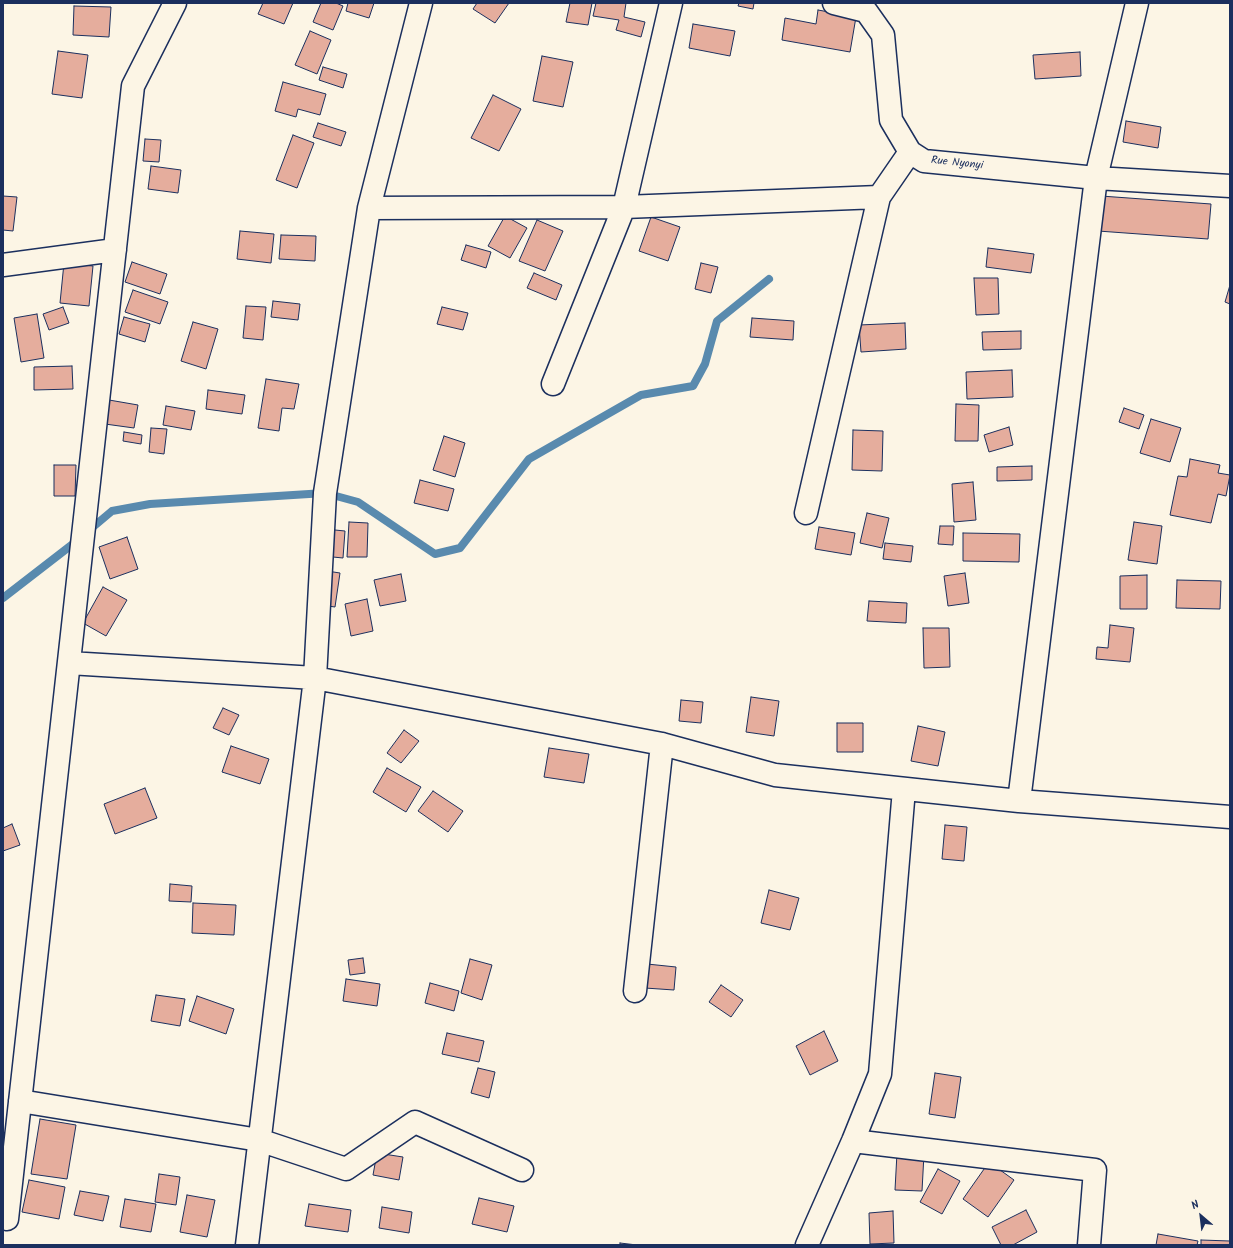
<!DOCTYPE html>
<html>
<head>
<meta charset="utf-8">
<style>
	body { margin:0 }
	#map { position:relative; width:1233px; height:1248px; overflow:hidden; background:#fcf5e5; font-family:Kalam,sans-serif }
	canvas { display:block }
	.frame { position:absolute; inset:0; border:4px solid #1b2f5e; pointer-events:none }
	.north { position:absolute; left:1181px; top:1196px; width:40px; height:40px; -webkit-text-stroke:3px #fcf5e5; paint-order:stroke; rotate:332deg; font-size:11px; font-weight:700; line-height:16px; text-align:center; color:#1b2f5e }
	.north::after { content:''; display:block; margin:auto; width:14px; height:18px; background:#1b2f5e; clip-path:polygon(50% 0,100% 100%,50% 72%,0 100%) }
</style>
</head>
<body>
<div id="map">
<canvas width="1233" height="1248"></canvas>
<div class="frame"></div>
<div class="north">N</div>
</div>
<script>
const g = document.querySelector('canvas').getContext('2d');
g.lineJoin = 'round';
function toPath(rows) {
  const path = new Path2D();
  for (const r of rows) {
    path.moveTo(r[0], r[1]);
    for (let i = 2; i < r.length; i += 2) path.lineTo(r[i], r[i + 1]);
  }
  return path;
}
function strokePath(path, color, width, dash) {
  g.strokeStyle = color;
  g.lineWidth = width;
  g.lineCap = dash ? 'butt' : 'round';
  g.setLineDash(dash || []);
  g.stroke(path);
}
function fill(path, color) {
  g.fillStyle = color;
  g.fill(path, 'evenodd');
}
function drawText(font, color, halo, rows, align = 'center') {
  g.font = font + ' Kalam,sans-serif';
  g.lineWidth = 3;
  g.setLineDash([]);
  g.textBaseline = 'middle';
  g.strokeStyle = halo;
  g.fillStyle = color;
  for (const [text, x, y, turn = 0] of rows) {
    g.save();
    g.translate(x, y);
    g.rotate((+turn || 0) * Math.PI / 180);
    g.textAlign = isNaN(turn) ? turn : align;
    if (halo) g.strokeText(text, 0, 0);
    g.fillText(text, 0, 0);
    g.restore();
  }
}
strokePath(toPath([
	[87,532,112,511,150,504,325,493,358,502,435,554,460,548,529,459,641,395,693,386,705,364,717,321,769,279],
	[3,598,78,540]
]), '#598aae', 8);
const building = toPath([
	[263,3,293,3,284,24,258,14,263,3],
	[321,3,336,3,343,6,333,30,313,22,321,3],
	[348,3,374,3,369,18,346,11,348,3],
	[477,3,509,3,495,23,473,9,477,3],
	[570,3,592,3,588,25,566,22,570,3],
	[596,3,626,3,624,17,645,22,641,37,616,30,619,20,593,16,596,3],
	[739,3,754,3,753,9,738,6,739,3],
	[74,6,111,7,109,37,73,35,74,6],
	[818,10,856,17,850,52,782,40,785,18,816,24,818,10],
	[693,24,735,31,730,56,689,48,693,24],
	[310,31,331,40,317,74,295,65,310,31],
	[58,51,88,55,82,98,52,94,58,51],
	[1080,52,1081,76,1035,79,1033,55,1080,52],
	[542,56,573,62,563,107,533,101,542,56],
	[323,67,347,74,343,88,319,80,323,67],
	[283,82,326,94,320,115,298,109,296,117,275,111,283,82],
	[493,95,521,109,499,151,471,138,493,95],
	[1126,121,1161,127,1158,148,1123,142,1126,121],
	[318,123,346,132,341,146,313,137,318,123],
	[293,135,314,143,297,188,276,180,293,135],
	[145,139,161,140,159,162,143,161,145,139],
	[151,166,181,170,178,193,148,189,151,166],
	[3,196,17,197,13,231,3,230,3,196],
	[1101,196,1211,204,1208,239,1098,231,1101,196],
	[505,216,527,228,510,258,488,246,505,216],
	[651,217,680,227,668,261,639,251,651,217],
	[537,220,563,231,545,271,519,261,537,220],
	[240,231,274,234,271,263,237,259,240,231],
	[281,235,316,236,315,261,279,259,281,235],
	[466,245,491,252,486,268,461,260,466,245],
	[988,248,1034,254,1031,273,986,267,988,248],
	[132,262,167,274,160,294,125,282,132,262],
	[64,263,93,266,89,306,60,303,64,263],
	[701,263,718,267,711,293,695,289,701,263],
	[534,273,562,285,556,300,527,288,534,273],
	[974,278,998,278,999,314,976,315,974,278],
	[1230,285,1230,304,1225,302,1230,285],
	[133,290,168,302,160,324,125,312,133,290],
	[273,301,300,304,298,320,271,317,273,301],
	[246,306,266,307,263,340,243,338,246,306],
	[63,307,69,323,49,330,43,314,63,307],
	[442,307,468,313,463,330,437,324,442,307],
	[37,314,44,358,21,362,14,318,37,314],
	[124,317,150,324,145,342,119,334,124,317],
	[752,318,794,321,793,340,750,337,752,318],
	[193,322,218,329,206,369,181,361,193,322],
	[905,323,906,349,861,352,859,325,905,323],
	[1021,331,1021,349,983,350,982,332,1021,331],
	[72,366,73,389,34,390,34,367,72,366],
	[1012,370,1013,397,967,399,966,372,1012,370],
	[266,379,299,384,294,409,282,408,279,431,258,428,266,379],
	[208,390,245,395,242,414,206,409,208,390],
	[109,400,138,405,134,428,105,424,109,400],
	[956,404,979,405,978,441,955,441,956,404],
	[166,406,195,411,191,430,163,425,166,406],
	[1124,408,1144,415,1139,429,1119,422,1124,408],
	[1151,419,1181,428,1170,462,1140,453,1151,419],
	[1009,427,1013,445,989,452,984,435,1009,427],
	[151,428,167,429,164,454,149,452,151,428],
	[853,430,883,431,882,471,852,470,853,430],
	[124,432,142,435,141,444,123,441,124,432],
	[444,436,465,443,455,477,433,470,444,436],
	[1190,459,1220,465,1218,473,1230,475,1226,496,1218,494,1211,523,1170,515,1178,476,1187,477,1190,459],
	[54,465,76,465,75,496,54,496,54,465],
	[1032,466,1032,480,997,481,997,467,1032,466],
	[420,480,454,489,448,511,414,503,420,480],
	[973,482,976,520,954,522,952,484,973,482],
	[867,513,889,518,882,548,860,543,867,513],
	[349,522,368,523,367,557,347,557,349,522],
	[1134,522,1162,526,1157,564,1128,560,1134,522],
	[940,526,954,526,953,545,938,544,940,526],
	[819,527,855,533,851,555,815,549,819,527],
	[325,529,345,531,343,558,323,556,325,529],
	[963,533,1020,534,1019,562,963,561,963,533],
	[127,537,138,569,110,579,99,547,127,537],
	[885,543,913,546,911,562,883,559,885,543],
	[327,571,340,573,335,607,321,605,327,571],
	[965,573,969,603,948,606,944,576,965,573],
	[401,574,406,601,380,606,374,580,401,574],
	[1147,575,1147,609,1120,609,1120,576,1147,575],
	[1177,580,1221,581,1220,609,1176,608,1177,580],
	[103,587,127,600,106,636,83,623,103,587],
	[367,599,373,631,351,636,345,604,367,599],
	[869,601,907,603,906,623,867,621,869,601],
	[1110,625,1134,628,1130,662,1096,659,1097,647,1108,648,1110,625],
	[923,628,949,628,950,667,924,668,923,628],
	[751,697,779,701,774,736,746,732,751,697],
	[681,700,703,702,701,723,679,721,681,700],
	[223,708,239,715,229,735,213,728,223,708],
	[837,723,863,723,863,752,837,752,837,723],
	[918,726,945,732,938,766,911,761,918,726],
	[404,730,419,741,401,763,387,753,404,730],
	[231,746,269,759,260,784,222,772,231,746],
	[549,748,589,754,584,783,544,777,549,748],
	[387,768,421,787,406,812,373,792,387,768],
	[145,788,157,818,115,834,104,804,145,788],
	[433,791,463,811,448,832,418,811,433,791],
	[12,824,20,845,3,851,3,828,12,824],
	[945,825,967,827,964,861,942,859,945,825],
	[170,884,192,886,191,902,169,901,170,884],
	[769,890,799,898,790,930,761,923,769,890],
	[193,903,236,905,234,935,192,933,193,903],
	[363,958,365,973,350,975,348,960,363,958],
	[470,959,492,965,482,1000,461,993,470,959],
	[647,964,676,967,674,990,645,988,647,964],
	[346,979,380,984,377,1006,343,1001,346,979],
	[430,983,459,991,454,1011,425,1003,430,983],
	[721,985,743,1000,731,1017,709,1002,721,985],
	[156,995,185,999,180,1026,151,1021,156,995],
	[197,996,234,1009,226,1034,189,1021,197,996],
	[824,1031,838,1061,810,1075,796,1046,824,1031],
	[447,1033,484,1041,479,1062,442,1054,447,1033],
	[478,1068,495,1072,489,1098,471,1093,478,1068],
	[935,1073,961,1077,955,1118,929,1114,935,1073],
	[40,1119,76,1125,67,1179,31,1174,40,1119],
	[377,1153,403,1157,399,1180,373,1175,377,1153],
	[897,1153,924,1154,922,1191,895,1190,897,1153],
	[989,1162,1014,1180,988,1217,963,1199,989,1162],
	[938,1169,960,1181,942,1214,920,1202,938,1169],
	[159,1174,180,1177,176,1205,155,1202,159,1174],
	[29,1180,65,1187,59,1219,22,1212,29,1180],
	[80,1191,109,1196,103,1221,74,1215,80,1191],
	[187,1195,215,1200,207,1237,180,1232,187,1195],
	[479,1198,514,1206,507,1232,472,1224,479,1198],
	[125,1199,156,1204,151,1232,120,1227,125,1199],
	[309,1204,351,1210,348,1232,305,1226,309,1204],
	[382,1207,412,1212,409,1233,379,1228,382,1207],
	[1026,1210,1037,1232,1013,1245,1001,1245,992,1227,1026,1210],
	[893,1211,894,1243,870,1244,869,1213,893,1211],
	[1158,1234,1198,1241,1197,1245,1156,1245,1158,1234],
	[1201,1240,1230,1241,1230,1245,1201,1245,1201,1240],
	[620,1243,637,1245,620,1245,620,1243]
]);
fill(building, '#e5ad9d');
strokePath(building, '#1b2f5e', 1);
const minor = toPath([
	[834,3,866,11,883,35,891,120,910,152,924,161,1096,178,1230,186],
	[369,208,624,207,879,197],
	[3,265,115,250],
	[553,384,624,207,671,3],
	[806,513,879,197,910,152],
	[69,663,315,678,662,744,775,775,1019,801,1230,817],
	[1019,801,1096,178,1137,3],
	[635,991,662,744],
	[20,1101,259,1140,346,1169,415,1122,522,1170],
	[853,1141,1095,1170,1089,1245],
	[7,1219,133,86,175,3],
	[247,1245,315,678,325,493,369,208,421,3],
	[807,1245,853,1141,880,1074,904,789]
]);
strokePath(minor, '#1b2f5e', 25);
strokePath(minor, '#fcf5e5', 22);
drawText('11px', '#1b2f5e', '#fcf5e5', [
	["Rue Nyonyi",957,164,6]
]);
</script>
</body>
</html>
